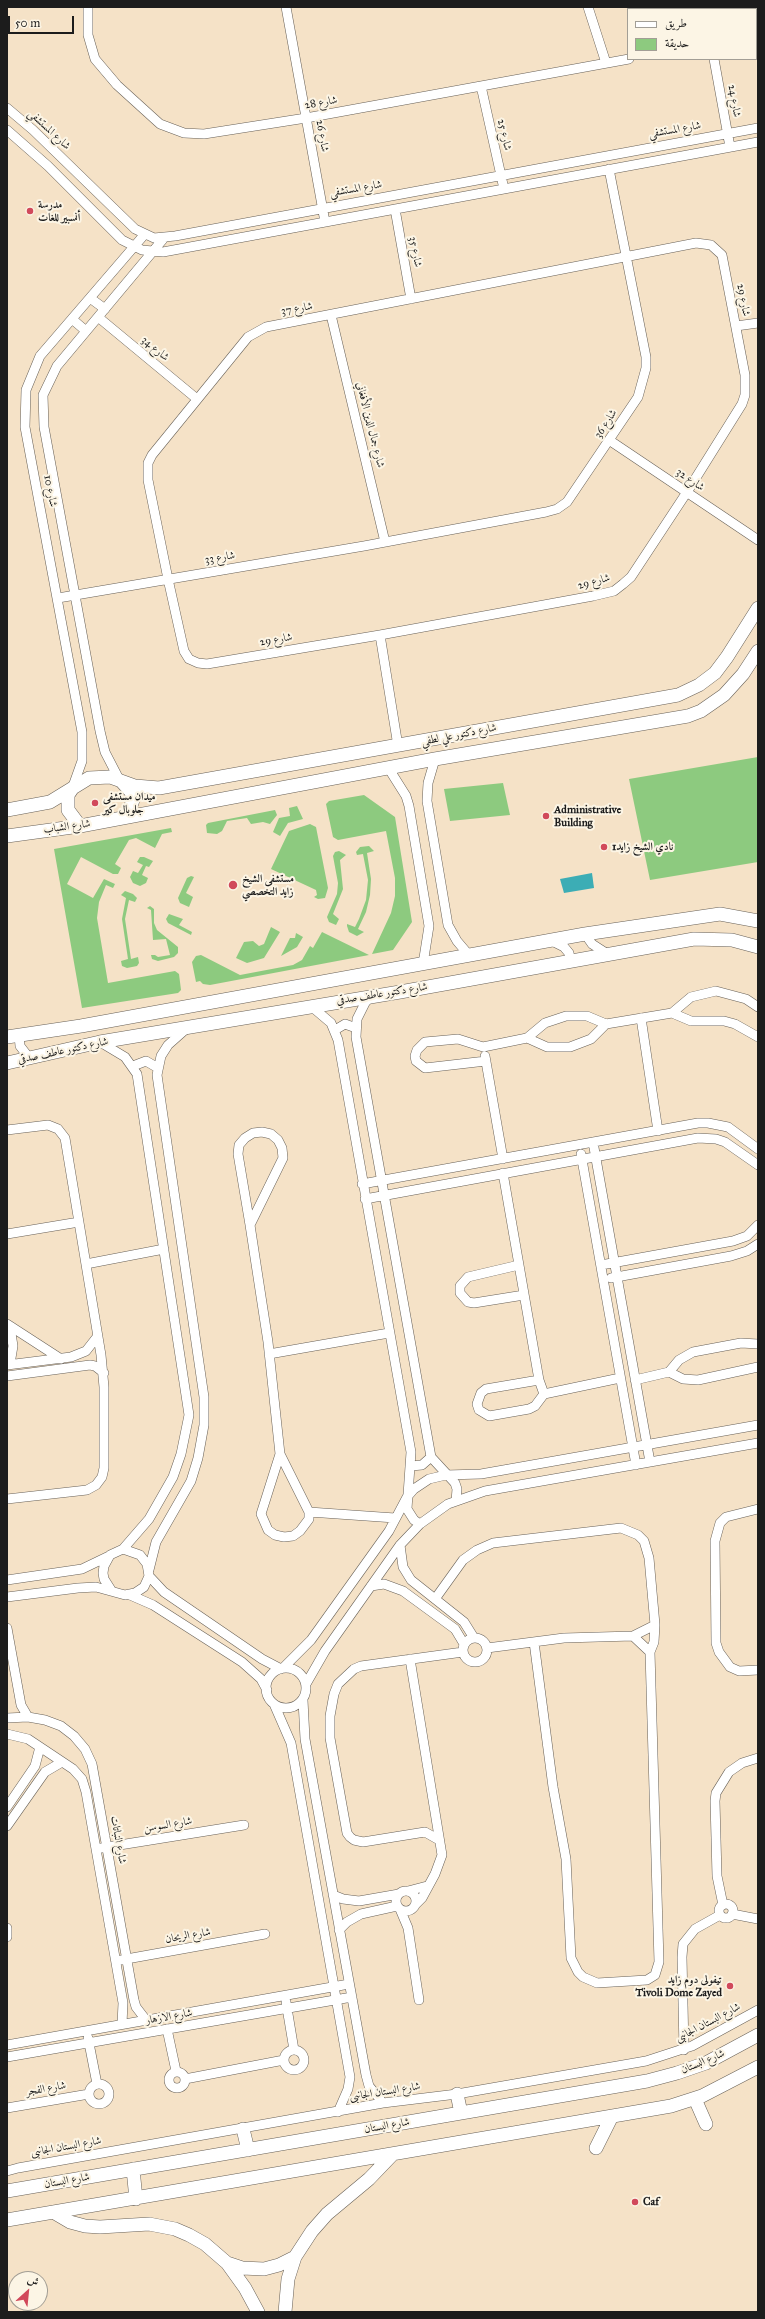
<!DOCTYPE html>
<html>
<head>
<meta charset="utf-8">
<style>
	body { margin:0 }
	#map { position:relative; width:765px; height:2319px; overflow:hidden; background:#f5e2c7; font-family:"IM FELL Great Primer",Amiri,serif }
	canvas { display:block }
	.frame { position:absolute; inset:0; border:8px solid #1c1c1c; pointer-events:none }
	.legend { position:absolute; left:627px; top:8px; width:130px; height:52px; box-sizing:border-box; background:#fcf5e5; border:1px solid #a29e95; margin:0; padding:5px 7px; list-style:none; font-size:12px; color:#1c1c1c }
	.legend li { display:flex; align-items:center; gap:8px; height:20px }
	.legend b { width:20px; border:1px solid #a29e95 }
	.north { position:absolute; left:8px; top:2271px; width:40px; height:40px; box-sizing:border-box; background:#fcf5e5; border:1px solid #a29e95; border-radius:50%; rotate:27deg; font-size:11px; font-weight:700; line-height:16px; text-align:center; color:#1c1c1c }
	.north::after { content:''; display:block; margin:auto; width:14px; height:18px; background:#d1495b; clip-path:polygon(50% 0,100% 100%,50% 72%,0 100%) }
	.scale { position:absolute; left:8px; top:16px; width:66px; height:18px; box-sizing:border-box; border:2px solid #1c1c1c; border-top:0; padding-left:5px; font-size:12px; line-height:14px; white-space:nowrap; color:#1c1c1c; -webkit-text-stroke:3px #fcf5e5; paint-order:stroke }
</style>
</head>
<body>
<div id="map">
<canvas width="765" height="2319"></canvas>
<div class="frame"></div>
<ul class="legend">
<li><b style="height:5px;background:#fff"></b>طريق</li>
<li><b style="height:11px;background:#8dca7f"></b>حديقة</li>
</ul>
<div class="north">ش</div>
<div class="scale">50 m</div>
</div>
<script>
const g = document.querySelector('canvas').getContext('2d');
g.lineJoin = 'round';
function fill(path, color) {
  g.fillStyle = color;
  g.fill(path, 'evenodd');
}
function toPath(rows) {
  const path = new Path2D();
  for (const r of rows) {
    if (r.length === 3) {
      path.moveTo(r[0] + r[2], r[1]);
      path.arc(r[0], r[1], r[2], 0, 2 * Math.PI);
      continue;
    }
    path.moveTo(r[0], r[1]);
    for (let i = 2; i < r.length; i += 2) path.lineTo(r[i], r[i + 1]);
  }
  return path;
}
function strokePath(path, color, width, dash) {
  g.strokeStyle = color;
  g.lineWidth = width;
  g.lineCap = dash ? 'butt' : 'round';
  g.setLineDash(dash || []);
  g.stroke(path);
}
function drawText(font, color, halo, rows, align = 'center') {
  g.font = font + ' "IM FELL Great Primer",Amiri,serif';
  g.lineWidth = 4;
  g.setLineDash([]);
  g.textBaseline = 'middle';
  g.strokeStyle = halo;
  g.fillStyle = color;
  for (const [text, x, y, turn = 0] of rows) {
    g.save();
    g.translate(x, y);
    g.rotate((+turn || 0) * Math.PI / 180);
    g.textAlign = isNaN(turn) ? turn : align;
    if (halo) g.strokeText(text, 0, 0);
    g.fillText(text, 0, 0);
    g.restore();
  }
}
fill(toPath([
	[758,757,758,862,650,880,629,779],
	[503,783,510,815,450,821,444,789],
	[364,795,395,817,412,922,393,950,372,954,391,913,395,896,395,878,386,831,338,840,333,837,326,804,329,801],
	[297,806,303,819,288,823,280,836,273,832,279,818,290,816,289,808],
	[275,810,277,815,270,824,263,822,251,824,247,818,227,821,222,831,217,834,207,833,206,825,208,823],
	[310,824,316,827,328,888,325,898,318,899,314,897,317,895,316,890,271,869,289,831],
	[171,828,172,832,162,834,155,848,136,838,129,840,115,864,121,868,118,874,113,874,81,857,67,884,93,898,104,879,115,884,113,888,106,885,99,902,97,918,108,983,175,971,179,974,181,990,178,993,82,1008,54,849],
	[369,846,374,851,367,853,371,879,370,895,366,912,358,929,364,932,357,936,349,932,347,926,347,924,355,927,359,919,366,900,368,880,363,854,357,855,356,852,360,847],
	[339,851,346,855,340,860,343,889,333,914,339,919,336,925,329,922,327,917,337,894,338,883,333,856,335,852],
	[140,857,144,857,153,861,149,867,146,866,142,875,148,878,146,883,140,886,133,883,130,877,133,871,138,873,143,865,137,862],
	[191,876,194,877,186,893,193,897,189,907,180,903,178,898,187,878],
	[125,891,133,894,137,898,135,902,129,900,125,919,131,959,138,957,139,963,137,966,127,968,122,966,121,961,128,959,122,919,126,898,121,895],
	[150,906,154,909,154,923,157,930,178,947,178,953,174,957,158,961,152,959,151,955,155,955,158,957,170,955,166,939,153,940,151,910,147,908],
	[169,914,183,919,179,925,192,932,191,935,168,923,166,919],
	[271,927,280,932,264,958,247,963,236,958,244,942,253,941,259,946,264,944],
	[322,932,369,955,210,985,203,984,200,981,196,982,192,962,196,956,201,955,240,975,293,965,302,960,310,946,313,948],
	[296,933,303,937,297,947,281,956,290,938,295,938]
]), '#8dca7f');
fill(toPath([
	[592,873,594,888,564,893,560,879]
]), '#3cadb5');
const street = toPath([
	[88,7,88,35,95,59,117,85,160,124,184,133,204,134,306,118,629,59],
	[286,7,325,222],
	[588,7,606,63],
	[705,7,706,9],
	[714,59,730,147],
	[481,86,504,189],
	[7,108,33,130,135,229,154,238,175,236,758,128],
	[7,130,48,166,122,240,142,250,163,252,758,142],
	[395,209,411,299],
	[696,243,711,245,722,255,745,375,745,395,742,404,687,492,631,577,623,584,614,591,593,596,380,635,207,664,198,663,189,659,184,651,168,579,148,480,148,463,152,455,248,337,266,327,696,243],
	[90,298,105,309],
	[331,315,385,542],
	[98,317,197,399],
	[72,319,86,331],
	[736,326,758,323],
	[609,440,758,540],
	[58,598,364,546,546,512,557,509,567,502,638,397,646,368,646,357,609,169],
	[380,635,398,746],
	[435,759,428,783,427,801,448,925,457,941,468,954],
	[389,769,406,796,409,806,429,926,423,964],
	[120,781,105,752,100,731,44,427,43,395,57,366,164,238],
	[72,789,82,761,82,732,25,427,26,390,40,356,144,235],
	[585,934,592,944,609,955],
	[550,940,564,947,569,953,571,962],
	[371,995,365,1003,357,1019,356,1037,431,1457,455,1483,457,1489,456,1501],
	[311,1006,331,1023,338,1040,411,1452,407,1509,414,1520,420,1524],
	[672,1013,691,1021,724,1021,735,1024,758,1037],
	[641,1018,658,1131],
	[335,1030,345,1024,356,1028],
	[19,1035,20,1046,30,1059],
	[527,1038,547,1047,570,1047,591,1039,606,1024],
	[100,1042,125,1057,137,1074,189,1415,181,1454,173,1477,149,1519,123,1549],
	[485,1056,503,1159],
	[486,1061,425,1068,416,1061,415,1056,417,1050,425,1042,458,1039,483,1047,527,1038,545,1023,566,1016,587,1016,606,1024,672,1013,691,997,716,991,746,999,758,1007],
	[133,1066,146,1061,158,1068],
	[7,1130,48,1125,58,1129,65,1138,101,1355,104,1387,104,1468,102,1477,96,1485,87,1490,7,1499],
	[262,1132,271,1134,278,1140,282,1148,283,1158,250,1225,238,1154,239,1145,245,1138,253,1133,262,1132],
	[593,1142,650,1462],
	[581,1154,636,1465],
	[503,1173,539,1380,544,1394,620,1378],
	[362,1184,698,1123,708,1123,728,1127,758,1149],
	[365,1199,698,1138,716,1139,725,1142,758,1165],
	[250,1225,268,1342,280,1454],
	[7,1234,79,1222],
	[86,1264,164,1249],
	[519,1265,468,1277,460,1286,460,1293,468,1302,474,1303,524,1295],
	[601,1265,733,1241,747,1236,758,1225],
	[611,1278,731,1256,747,1251,758,1244],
	[7,1324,61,1359],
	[269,1354,389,1333],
	[10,1364,13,1346,10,1327],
	[7,1365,71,1357,86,1351,97,1337],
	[669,1372,679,1360,693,1352,741,1343,758,1344],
	[7,1376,90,1365,95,1366,104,1373],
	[539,1380,486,1389,481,1393,477,1404,479,1410,489,1416,529,1409,535,1406,544,1394],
	[635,1380,669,1372,683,1379,698,1380,758,1367],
	[280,1454,309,1512,309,1519,300,1531,293,1536,284,1537,275,1535,268,1530,261,1514,280,1454],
	[411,1466,422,1465,431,1457],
	[758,1509,726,1517,720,1523,715,1541,716,1643,719,1652,730,1667,739,1671,758,1670],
	[309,1512,395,1518],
	[400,1545,403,1567,411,1580,464,1622,474,1638],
	[149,1570,156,1542,191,1481,198,1458,204,1425,204,1397,157,1075,161,1056,168,1045,186,1029],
	[149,1576,164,1592,262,1659,281,1669],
	[7,1580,82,1569,109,1556],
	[371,1586,384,1584,403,1591,455,1629,464,1644],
	[130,1595,153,1605,242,1662,261,1679,267,1690],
	[7,1597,78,1588,96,1587,125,1595,135,1593,144,1587,149,1576,147,1564,140,1555,123,1549,110,1555,104,1566,103,1573,104,1579,111,1590],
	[435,1599,463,1560,477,1550,493,1543,621,1528,638,1535,644,1541,649,1558,655,1625,654,1642,650,1652,659,1962,655,1975,647,1980,597,1983,583,1977,578,1972,571,1958,566,1859,553,1787,534,1642],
	[7,1628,21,1705,28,1717],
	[633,1636,650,1652],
	[475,1650,12],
	[487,1648,564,1638,633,1636,655,1625],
	[410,1659,442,1855,435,1874,422,1898,416,1904],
	[283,1668,311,1640,389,1531,407,1497,414,1489,429,1479,446,1475,481,1474,758,1425],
	[286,1688,20],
	[306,1684,325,1651,400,1545,420,1524,448,1504,485,1491,758,1443],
	[303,1700,305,1739,366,2075,369,2086,383,2103],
	[274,1704,291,1743,350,2077,348,2089,338,2112],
	[7,1718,28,1717,45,1720,61,1726,74,1736,85,1749,92,1764,134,2000,136,2007,146,2020],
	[7,1734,28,1739,73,1769,82,1779,86,1792,123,2003,122,2024],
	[7,1807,35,1766,40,1747],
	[7,1826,45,1772,62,1762],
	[439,1840,425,1832,363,1842,354,1840,350,1837,347,1833,330,1738,330,1716,334,1694,338,1684,354,1669,361,1666,463,1652],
	[101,1848,244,1825],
	[408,1891,427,1886],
	[406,1901,10],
	[333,1895,343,1899,359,1901,399,1894],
	[726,1911,7],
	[723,1905,717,1876,715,1801,716,1793,729,1772,742,1763,758,1758],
	[400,1909,408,1928,419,2000],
	[732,1914,758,1919],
	[7,1928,7,1937],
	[339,1930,347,1922,361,1914,397,1906],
	[121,1960,265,1934],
	[286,2002,294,2050],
	[167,2029,176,2071],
	[88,2038,97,2084],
	[7,2045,349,1984],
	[684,2050,682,1957,683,1944,695,1929,720,1915],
	[294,2060,10],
	[7,2057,352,1997],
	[177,2080,8],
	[185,2079,284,2060],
	[99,2094,10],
	[7,2108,89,2094],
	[7,2171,18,2168,383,2103,457,2094,646,2061,692,2046,758,2010]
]);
const secondary = toPath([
	[122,782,131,792,133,800,127,817],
	[72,789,68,795,68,810,80,826],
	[7,810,50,802,89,778,110,777,135,786,159,788,678,695,699,685,715,673,727,657,758,608],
	[7,836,80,826,435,759,688,716,701,711,724,695,743,674,758,651],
	[7,1037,81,1026,585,934,720,914,758,921],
	[7,1063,100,1042,400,992,694,939,732,940,758,947],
	[457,2094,461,2113],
	[695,2099,706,2124],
	[243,2129,248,2150],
	[596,2148,612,2116],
	[133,2169,136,2199],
	[7,2191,647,2081,677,2073,706,2063,758,2035],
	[53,2212,70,2222,85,2226,100,2227,149,2224,175,2229,189,2235,205,2244,227,2263,245,2288,258,2312],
	[7,2220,671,2106,702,2096,758,2067],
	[227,2263,242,2268,264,2269,279,2265,295,2257],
	[285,2312,288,2279,295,2257,312,2231,327,2214,369,2179,393,2154]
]);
strokePath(street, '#686158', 10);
strokePath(secondary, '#686158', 14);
strokePath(street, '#fff', 9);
strokePath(secondary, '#fff', 13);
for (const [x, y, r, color] of [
	[30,211,4,"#d1495b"],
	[95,803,4,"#d1495b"],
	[546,816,4,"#d1495b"],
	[604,847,4,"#d1495b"],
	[233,885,5,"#d1495b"],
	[730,1986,4,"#d1495b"],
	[635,2202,4,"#d1495b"]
]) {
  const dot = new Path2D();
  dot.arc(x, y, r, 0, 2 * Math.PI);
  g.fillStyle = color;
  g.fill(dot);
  strokePath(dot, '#fcf5e5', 1.5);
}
drawText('11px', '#1c1c1c', '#fcf5e5', [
	["شارع 24",734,101,80],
	["شارع 28",321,103,-10],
	["شارع المستشفي",49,130,43],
	["شارع المستشفي",675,130,-10],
	["شارع 25",504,135,77],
	["شارع 26",322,136,80],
	["شارع المستشفي",356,189,-10],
	["شارع 35",415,252,79],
	["شارع 29",743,300,79],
	["شارع 37",297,309,-10],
	["شارع 34",155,349,39],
	["شارع 36",606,424,-57],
	["شارع جمال الدين الأفغاني",370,425,76],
	["شارع 32",690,480,34],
	["شارع 10",50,491,79],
	["شارع 33",220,558,-10],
	["شارع 29",594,582,-15],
	["شارع 29",276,640,-10],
	["شارع دكتور علي لطفي",459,735,-11],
	["شارع الشباب",67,827,-8],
	["شارع دكتور عاطف صدقي",382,994,-9],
	["شارع دكتور عاطف صدقي",63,1051,-12],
	["شارع السوسن",168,1825,-9],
	["شارع النباتات",118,1840,80],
	["شارع الريحان",188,1936,-10],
	["شارع الازهار",169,2017,-10],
	["شارع البستان الجانبى",708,2023,-28],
	["شارع البستان",703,2062,-23],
	["شارع الفجر",46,2089,-10],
	["شارع البستان الجانبى",385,2092,-9],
	["شارع البستان",387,2126,-10],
	["شارع البستان الجانبى",66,2147,-10],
	["شارع البستان",67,2181,-10]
]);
drawText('bold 11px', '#1c1c1c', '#fcf5e5', [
	["مدرسة",38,205],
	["أنسبير للغات",38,218],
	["ميدان مستشفى",103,797],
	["جلوبال كير",103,810],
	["Administrative",554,810],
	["Building",554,823],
	["نادي الشيخ زايد1",612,847],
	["مستشفى الشيخ",242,879],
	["زايد التخصصي",242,892],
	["تيفولى دوم زايد",722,1980,"right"],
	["Tivoli Dome Zayed",722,1993,"right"],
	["Caf",643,2202]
], 'left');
</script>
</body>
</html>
